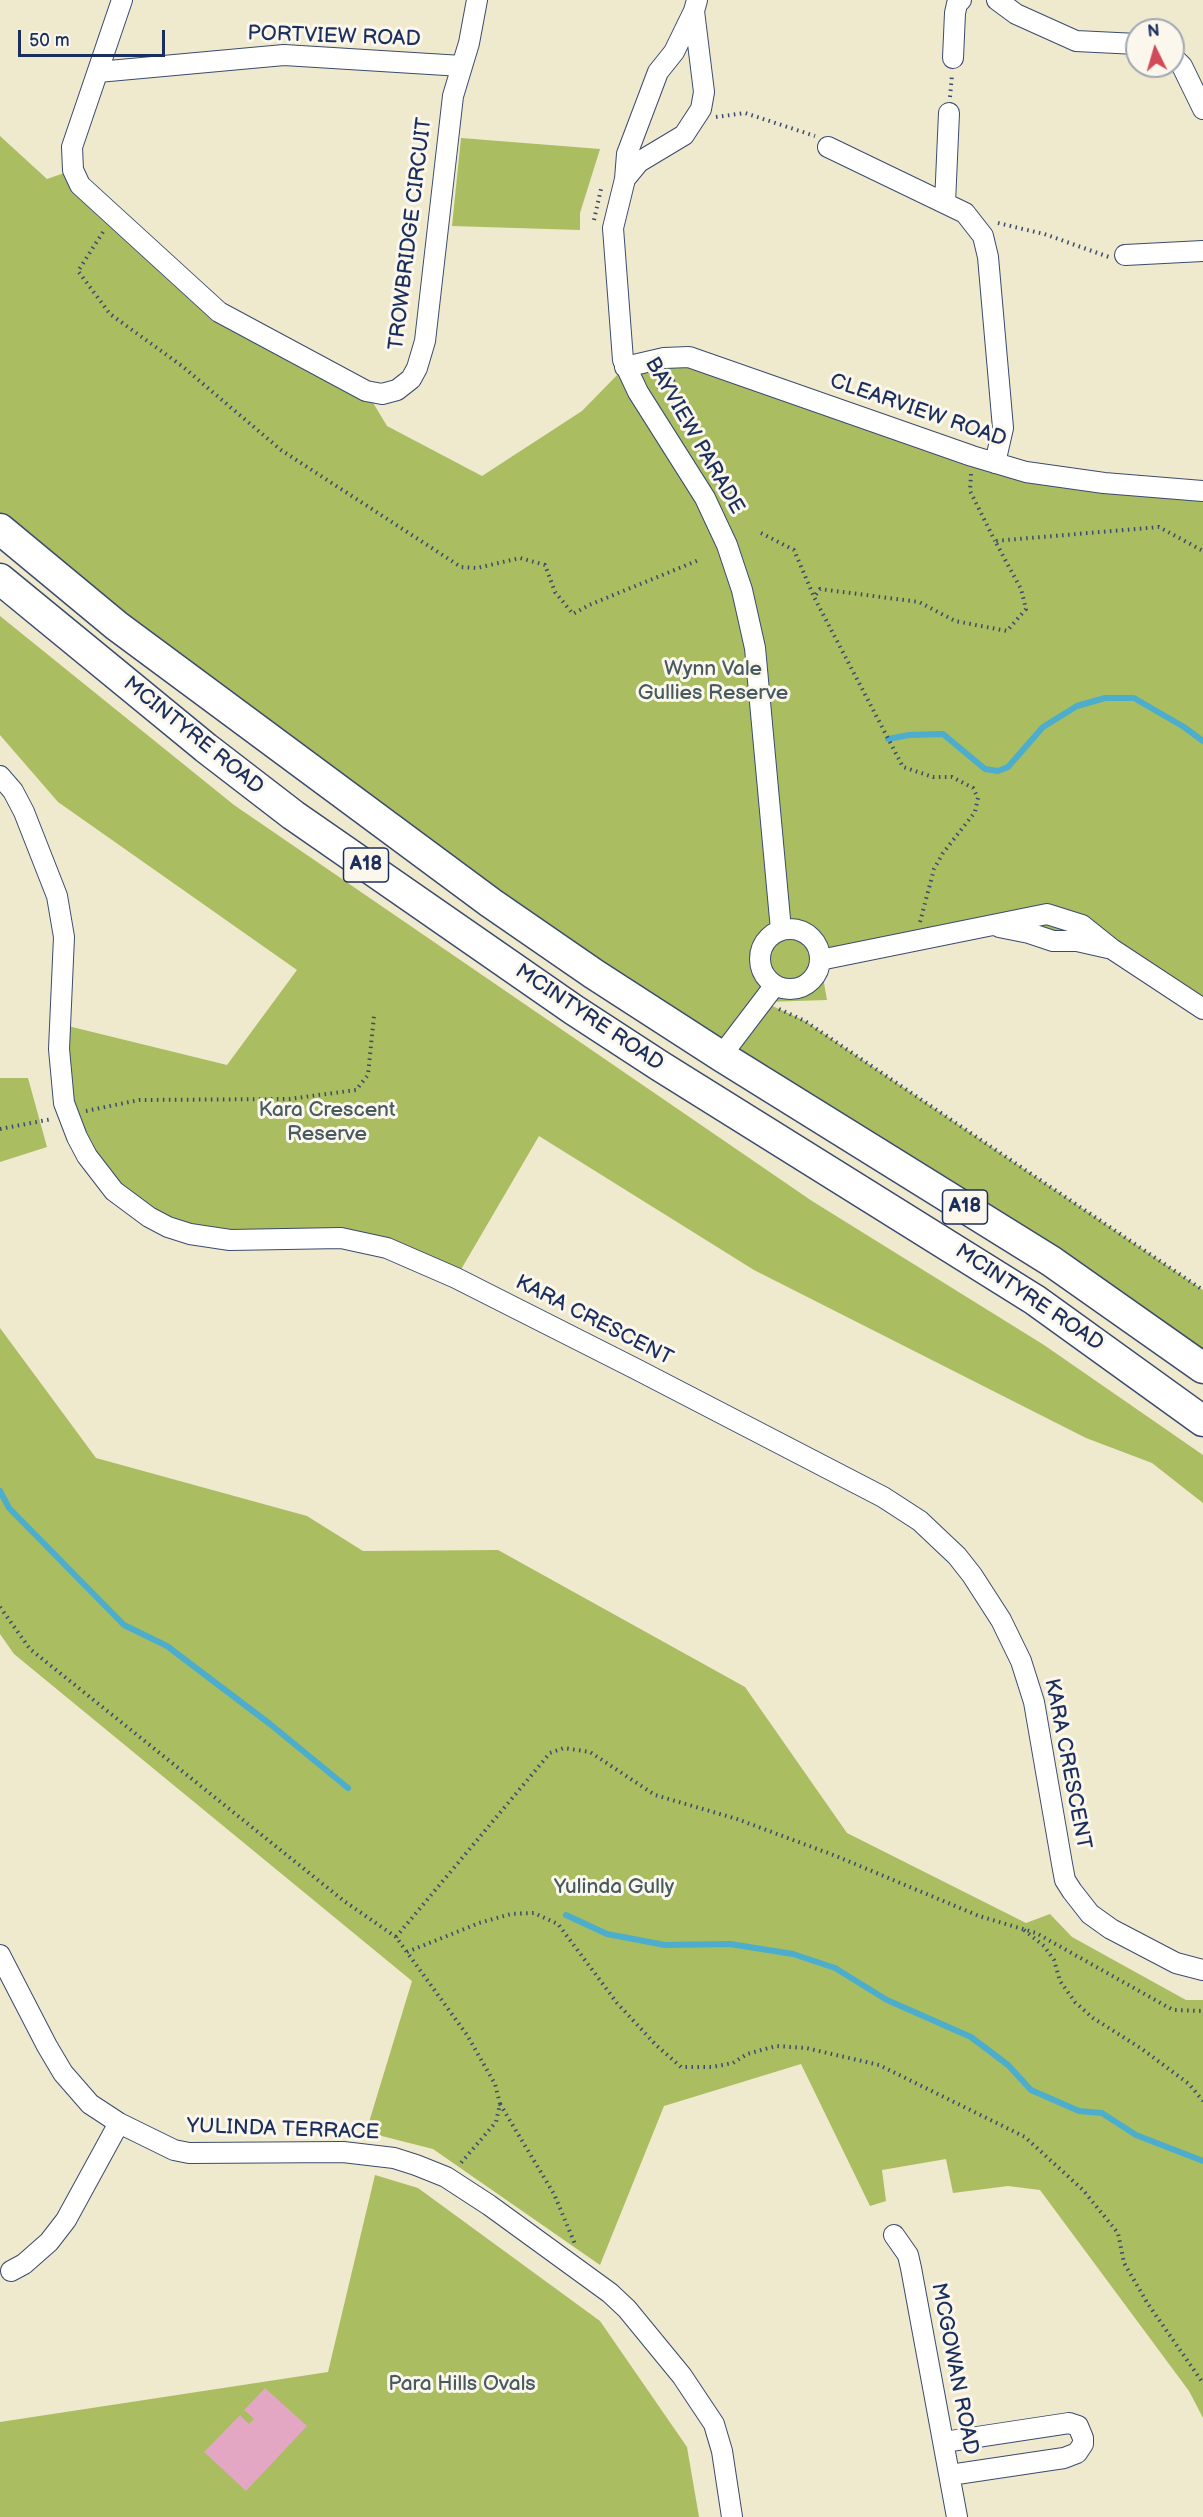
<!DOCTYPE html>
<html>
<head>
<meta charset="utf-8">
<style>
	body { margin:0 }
	#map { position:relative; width:1203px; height:2517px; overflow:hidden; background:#efe9cd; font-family:"Balsamiq Sans",sans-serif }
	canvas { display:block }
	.north { position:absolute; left:1125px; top:18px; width:60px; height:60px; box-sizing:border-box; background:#fbf7ec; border:2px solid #a1a7b3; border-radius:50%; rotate:355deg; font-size:16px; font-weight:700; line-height:24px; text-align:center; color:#1b2f5e }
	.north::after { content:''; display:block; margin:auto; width:21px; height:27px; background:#d1495b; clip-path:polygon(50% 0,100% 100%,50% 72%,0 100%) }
	.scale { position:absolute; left:18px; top:30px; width:147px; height:27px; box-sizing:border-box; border:3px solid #1b2f5e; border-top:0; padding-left:8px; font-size:18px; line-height:21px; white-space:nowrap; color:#1b2f5e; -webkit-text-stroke:4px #fbf7ec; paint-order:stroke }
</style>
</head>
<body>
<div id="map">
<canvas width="1203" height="2517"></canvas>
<div class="north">N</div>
<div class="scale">50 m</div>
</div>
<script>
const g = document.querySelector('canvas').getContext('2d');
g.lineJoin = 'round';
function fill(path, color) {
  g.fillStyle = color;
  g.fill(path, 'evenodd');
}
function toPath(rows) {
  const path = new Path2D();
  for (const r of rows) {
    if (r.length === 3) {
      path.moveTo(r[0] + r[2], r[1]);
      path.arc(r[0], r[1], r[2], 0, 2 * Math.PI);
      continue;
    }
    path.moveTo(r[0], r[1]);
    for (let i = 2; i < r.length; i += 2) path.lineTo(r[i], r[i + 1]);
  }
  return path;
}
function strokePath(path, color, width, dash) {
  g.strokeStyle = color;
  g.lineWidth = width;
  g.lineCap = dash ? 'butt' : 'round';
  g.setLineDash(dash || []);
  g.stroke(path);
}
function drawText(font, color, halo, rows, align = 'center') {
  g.font = font + ' "Balsamiq Sans",sans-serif';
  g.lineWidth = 6;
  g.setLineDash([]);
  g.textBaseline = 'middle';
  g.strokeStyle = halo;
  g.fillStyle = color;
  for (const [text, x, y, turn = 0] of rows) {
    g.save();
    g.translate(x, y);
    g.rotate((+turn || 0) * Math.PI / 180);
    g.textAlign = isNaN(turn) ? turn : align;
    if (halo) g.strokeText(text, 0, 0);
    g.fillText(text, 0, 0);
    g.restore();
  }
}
fill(toPath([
	[0,136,47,179,73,170,219,312,366,391,387,426,482,476,582,411,625,367,664,358,972,456,1203,491,1203,1009,1112,949,994,926,820,961,827,1000,764,1002,805,1021,1203,1290,1203,1368,744,1070,0,529],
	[461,138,600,149,580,213,580,230,452,226],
	[0,616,234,805,812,1201,1044,1345,1203,1455,1203,1503,1152,1463,1086,1438,754,1270,539,1136,456,1278,387,1248,230,1240,130,1204,69,1116,68,1026,227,1065,297,970,58,802,0,735],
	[0,1078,28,1078,47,1147,0,1162],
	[0,1328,96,1458,307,1516,363,1551,498,1550,745,1687,847,1833,1026,1923,1050,1914,1072,1937,1186,2000,1203,2000,1203,2418,1189,2391,1040,2190,1008,2186,953,2193,946,2159,882,2170,886,2201,870,2206,801,2064,664,2106,600,2265,433,2149,366,2132,412,1981,14,1654,0,1634],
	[375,2175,418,2188,600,2321,687,2447,699,2517,0,2517,0,2422,328,2372]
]), '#aabd61');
strokePath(toPath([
	[888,739,909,735,943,734,985,769,998,771,1008,767,1043,727,1077,706,1105,698,1134,698,1184,727,1203,741],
	[0,1491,9,1508,124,1625,167,1646,270,1724,348,1788],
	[566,1915,607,1934,665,1945,730,1944,793,1954,835,1968,887,2000,971,2037,1008,2065,1031,2090,1079,2111,1102,2113,1136,2135,1203,2161]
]), '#4dadcc', 6);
fill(toPath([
	[265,2388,307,2426,246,2491,204,2452,240,2415,249,2424,254,2419,244,2410]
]), '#e4a7c3');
const street = toPath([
	[122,0,72,147,73,170,80,185,219,312,366,391,382,394,397,390,411,379,417,368,425,341,453,96,469,43,477,0],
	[697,0,694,11,674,52,658,72,627,154,625,179,613,228,623,360,638,392,705,498,727,545,742,590,755,648,781,930],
	[997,0,1016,14,1076,41,1137,44],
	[1173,57,1182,66,1203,109],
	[953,58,955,13,957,4,961,0],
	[98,72,284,55,462,66],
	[828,147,965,213,983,236,988,257,1003,428,995,463],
	[625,179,639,162,684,135,701,109,704,92,694,11],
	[945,203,949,113],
	[1125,255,1203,251],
	[625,367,664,358,689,357,972,456,1026,472,1104,483,1203,491],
	[0,776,13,791,24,812,57,896,64,937,59,1049,64,1103,77,1137,87,1156,114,1191,149,1217,168,1227,190,1234,230,1240,341,1238,387,1248,456,1278,636,1369,883,1497,920,1521,957,1556,972,1575,1001,1620,1021,1661,1034,1702,1062,1864,1065,1880,1072,1891,1090,1914,1111,1929,1176,1963,1203,1970],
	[999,927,1029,933,1053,941,1077,941,1108,948],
	[790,959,30],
	[820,960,1047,914,1082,925,1112,949,1203,1009],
	[721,1056,775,985],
	[0,1955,47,2046,63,2073,90,2104,119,2123,174,2150,189,2153,343,2152,394,2158,416,2165,446,2177,489,2205,610,2293,627,2309,682,2376,714,2424,722,2451,732,2517],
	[894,2235,908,2255,911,2268,957,2517],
	[11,2271,24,2264,49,2242,66,2220,119,2123],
	[944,2442,1069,2423,1078,2426,1083,2438,1083,2444,1077,2453,1064,2458,950,2475]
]);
const primary = toPath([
	[0,529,117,626,491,903,594,974,721,1056,1051,1261,1203,1368],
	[0,579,206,748,293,815,574,1010,660,1066,1035,1300,1203,1421]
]);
strokePath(street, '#3b4b6f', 22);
strokePath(primary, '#3b4b6f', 33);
strokePath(toPath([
	[950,97,952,75],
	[716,117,745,113,815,136],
	[594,220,601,189],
	[998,223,1044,234,1109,257],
	[103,232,78,271,110,314,182,366,281,450,461,567,477,568,520,558,545,565,555,592,573,614,589,605,699,560],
	[657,388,677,378],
	[971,474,970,491,995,541],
	[761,533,794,550,814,597],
	[920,922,934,869,943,853,975,812,978,798,973,788,952,777,933,777,903,767,814,597,820,589,919,602,955,621,1007,631,1026,609,1021,589,995,541,1159,527,1203,551],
	[779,1009,805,1021,1203,1290],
	[86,1111,139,1100,289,1099,356,1090,368,1075,374,1016],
	[0,1129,52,1119],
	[0,1607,30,1649,344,1901,396,1937,467,2035,495,2084,500,2104,496,2122,460,2164],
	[1024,1930,1044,1946,1054,1960,1060,1981,1075,2002,1093,2018,1142,2049,1189,2084,1203,2101],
	[396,1937,550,1753,564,1748,590,1752,655,1795,737,1819,836,1856,979,1916,1036,1933,1173,2010,1203,2011],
	[407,1952,479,1923,511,1914,534,1913,558,1924,617,2003,656,2045,681,2067,712,2067,733,2063,747,2054,776,2046,806,2048,879,2065,1025,2137,1083,2190,1118,2233,1124,2263,1148,2304,1203,2383],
	[500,2104,554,2194,575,2244]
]), '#3b4b6f', 4, [1.5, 4.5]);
strokePath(street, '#fff', 20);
strokePath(primary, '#fff', 30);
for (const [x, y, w] of [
	[366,865,45],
	[965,1207,45]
]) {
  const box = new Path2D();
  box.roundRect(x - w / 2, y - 17, w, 34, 4.5);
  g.fillStyle = '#fbf7ec';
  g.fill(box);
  strokePath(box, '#1b2f5e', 1.5);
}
drawText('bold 20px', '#1b2f5e', null, [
	["A18",366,865],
	["A18",965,1207]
]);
drawText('21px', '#1b2f5e', '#fbf7ec', [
	["PORTVIEW ROAD",334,37,2],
	["TROWBRIDGE CIRCUIT",411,234,-83],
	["CLEARVIEW ROAD",918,411,19],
	["BAYVIEW PARADE",694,436,60],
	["MCINTYRE ROAD",193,736,39],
	["MCINTYRE ROAD",589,1018,34],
	["MCINTYRE ROAD",1029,1298,34],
	["KARA CRESCENT",594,1321,27],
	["KARA CRESCENT",1067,1764,79],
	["YULINDA TERRACE",283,2130,2],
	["MCGOWAN ROAD",954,2369,79]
]);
drawText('21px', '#465a5f', '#fbf7ec', [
	["Wynn Vale",713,670],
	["Gullies Reserve",713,694],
	["Kara Crescent",327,1111],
	["Reserve",327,1135],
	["Yulinda Gully",614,1888],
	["Para Hills Ovals",462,2385]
]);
</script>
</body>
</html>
